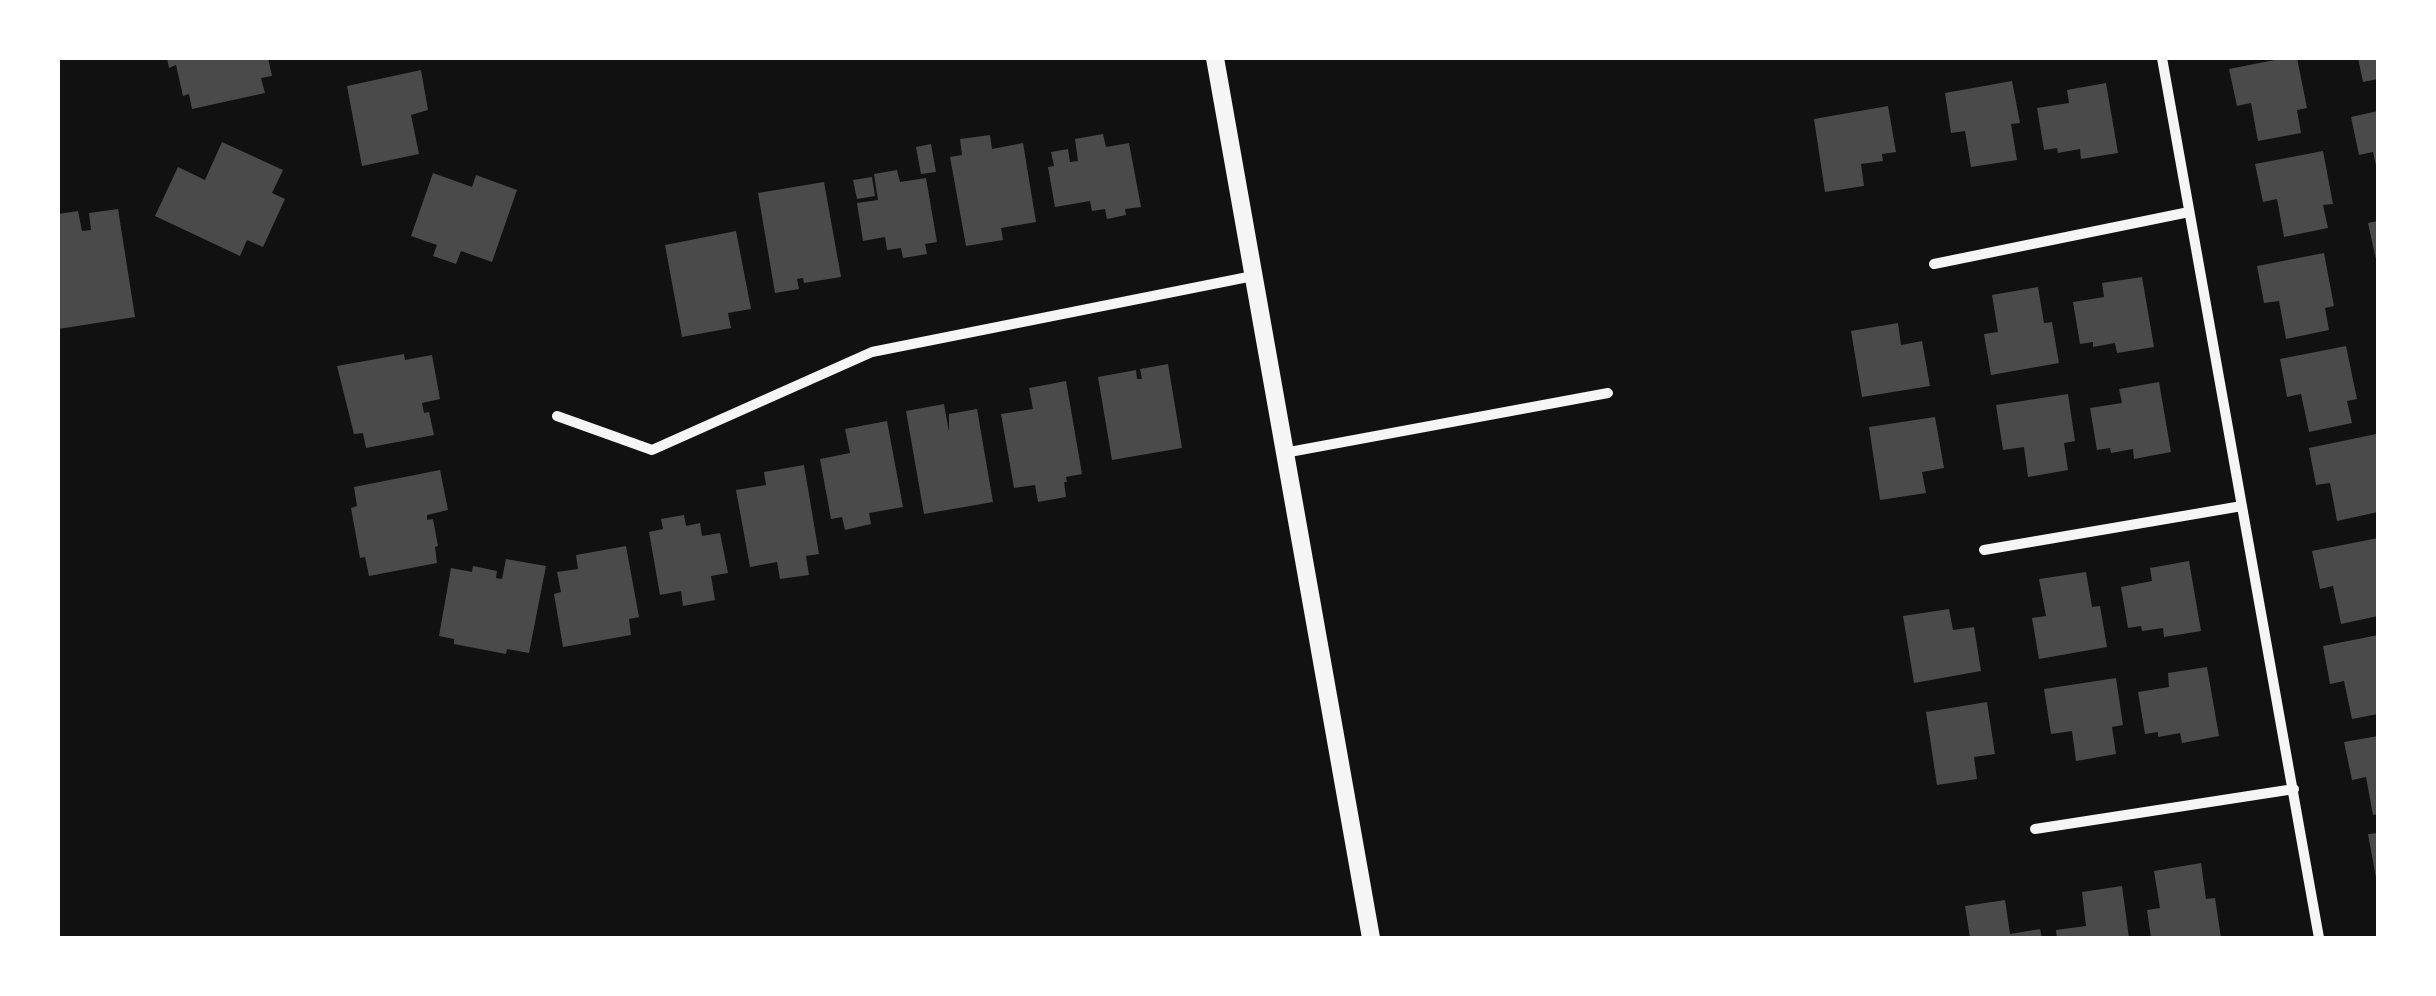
<!DOCTYPE html>
<html>
<head>
<meta charset="utf-8">
<style>
	body { margin:0 }
	#map { position:relative; width:2436px; height:996px; overflow:hidden; background:#111; font-family:"Titillium Web",sans-serif }
	canvas { display:block }
	.frame { position:absolute; inset:0; border:60px solid #fff; pointer-events:none }
</style>
</head>
<body>
<div id="map">
<canvas width="2436" height="996"></canvas>
<div class="frame"></div>
</div>
<script>
const g = document.querySelector('canvas').getContext('2d');
g.lineJoin = 'round';
function fill(path, color) {
  g.fillStyle = color;
  g.fill(path, 'evenodd');
}
function toPath(rows) {
  const path = new Path2D();
  for (const r of rows) {
    path.moveTo(r[0], r[1]);
    for (let i = 2; i < r.length; i += 2) path.lineTo(r[i], r[i + 1]);
  }
  return path;
}
function strokePath(path, color, width, dash) {
  g.strokeStyle = color;
  g.lineWidth = width;
  g.lineCap = dash ? 'butt' : 'round';
  g.setLineDash(dash || []);
  g.stroke(path);
}
fill(toPath([
	[167,58,268,58,272,76,261,78,265,93,192,109,189,94,183,96,176,65,169,68],
	[2285,58,2297,58,2307,108,2297,110,2301,133,2258,141,2251,103,2237,106,2229,69],
	[2358,58,2378,58,2378,79,2363,82],
	[421,70,428,110,411,115,419,154,362,166,347,86],
	[2012,81,2020,123,2011,124,2017,160,1971,167,1965,131,1951,133,1945,93],
	[2106,83,2118,153,2081,159,2080,149,2058,153,2057,148,2044,150,2037,108,2069,103,2067,90],
	[1888,106,1896,152,1882,154,1883,161,1861,164,1864,186,1825,192,1814,119],
	[2378,111,2378,170,2377,170,2373,152,2359,155,2351,117],
	[1103,134,1106,147,1129,143,1141,207,1125,209,1126,215,1107,219,1105,209,1092,211,1090,201,1055,207,1048,167,1054,166,1051,152,1068,149,1070,162,1078,161,1075,139],
	[990,135,992,149,1023,143,1036,222,1001,228,1003,240,966,246,950,157,962,155,960,139],
	[222,142,283,170,272,193,285,199,263,247,247,240,240,256,155,216,178,167,205,180],
	[931,144,936,172,921,174,916,147],
	[2323,151,2333,204,2323,205,2328,228,2284,237,2277,199,2263,202,2255,164],
	[897,170,900,182,926,178,937,242,925,244,927,254,903,258,901,248,887,250,885,237,863,241,857,203,878,200,874,174],
	[433,173,472,187,476,175,517,190,492,262,461,251,456,264,433,256,437,245,411,236],
	[872,177,875,196,857,199,853,180],
	[824,182,841,277,804,283,803,278,797,279,799,289,775,293,758,193],
	[118,209,135,317,58,329,58,214,78,211,82,231,91,230,89,213],
	[2378,221,2378,264,2377,264,2368,223],
	[736,231,751,309,728,313,731,328,682,337,665,245],
	[2324,253,2334,306,2325,308,2329,330,2286,339,2279,301,2264,303,2257,266],
	[2142,277,2154,347,2117,353,2115,343,2093,347,2093,342,2080,344,2073,302,2104,297,2102,283],
	[2038,287,2044,323,2052,322,2059,363,1991,375,1984,334,1998,332,1992,295],
	[1898,323,1901,345,1922,341,1930,386,1862,397,1851,331],
	[2346,346,2357,399,2347,401,2352,423,2309,432,2301,394,2287,397,2280,359],
	[404,354,405,360,432,355,440,399,422,403,424,413,429,412,434,435,366,448,363,433,354,434,337,366],
	[1168,364,1182,448,1112,460,1098,377,1136,370,1137,379,1142,379,1140,369],
	[1066,381,1082,474,1066,477,1067,482,1064,482,1066,497,1038,502,1035,485,1014,488,1001,414,1033,409,1029,388],
	[2159,382,2171,452,2134,459,2133,449,2111,453,2110,448,2097,450,2090,408,2122,403,2119,389],
	[2068,394,2075,441,2064,443,2068,470,2028,477,2024,447,2003,450,1996,405],
	[944,404,949,432,949,414,977,409,993,502,924,514,906,411],
	[1935,417,1944,468,1922,472,1926,493,1880,500,1869,427],
	[887,421,903,507,869,513,871,524,845,530,842,517,831,519,820,459,850,453,845,429],
	[2376,434,2378,512,2337,521,2330,483,2316,485,2309,448],
	[804,465,819,554,806,556,809,575,780,579,777,562,750,567,736,490,766,485,764,472],
	[440,470,448,510,427,515,427,520,433,519,438,546,435,547,437,563,369,576,365,557,360,558,351,508,357,506,354,487],
	[684,515,686,526,700,523,702,536,720,533,728,573,711,576,715,600,683,606,681,591,660,595,649,532,663,529,661,519],
	[2378,538,2378,616,2341,624,2333,586,2320,589,2312,551],
	[626,546,639,617,629,619,631,635,563,647,554,594,561,592,557,572,578,569,576,555],
	[506,559,546,566,529,653,507,649,506,654,454,644,454,639,439,636,451,568,472,572,473,566,497,571,496,578,502,579],
	[2189,561,2201,631,2164,637,2163,628,2142,631,2141,626,2128,628,2121,587,2152,581,2150,568],
	[2086,572,2092,607,2100,606,2107,647,2039,659,2032,618,2046,616,2039,579],
	[1949,609,1953,630,1974,627,1981,671,1914,683,1903,616],
	[2378,635,2378,714,2352,719,2344,681,2330,684,2323,646],
	[2207,667,2219,736,2182,743,2180,733,2158,737,2158,732,2145,734,2138,692,2169,687,2168,673],
	[2116,678,2123,725,2112,727,2116,754,2076,761,2072,731,2051,734,2044,689],
	[1987,702,1995,754,1974,757,1977,779,1937,785,1926,712],
	[2378,736,2378,814,2373,815,2366,777,2352,780,2344,742],
	[2378,833,2378,883,2377,883,2368,834],
	[2201,863,2206,899,2215,898,2221,938,2151,938,2147,910,2160,908,2154,871],
	[2122,886,2129,938,2057,938,2056,930,2086,926,2082,892],
	[2005,900,2010,934,2040,929,2042,938,1970,938,1965,906]
]), '#4a4a4a');
strokePath(toPath([
	[2162,58,2319,938],
	[1934,264,2189,212],
	[557,416,652,450,872,352,1253,276],
	[1284,453,1608,393],
	[1984,550,2242,506],
	[2035,829,2294,789]
]), '#f5f5f5', 10);
strokePath(toPath([
	[1215,58,1371,938]
]), '#f5f5f5', 18);
</script>
</body>
</html>
